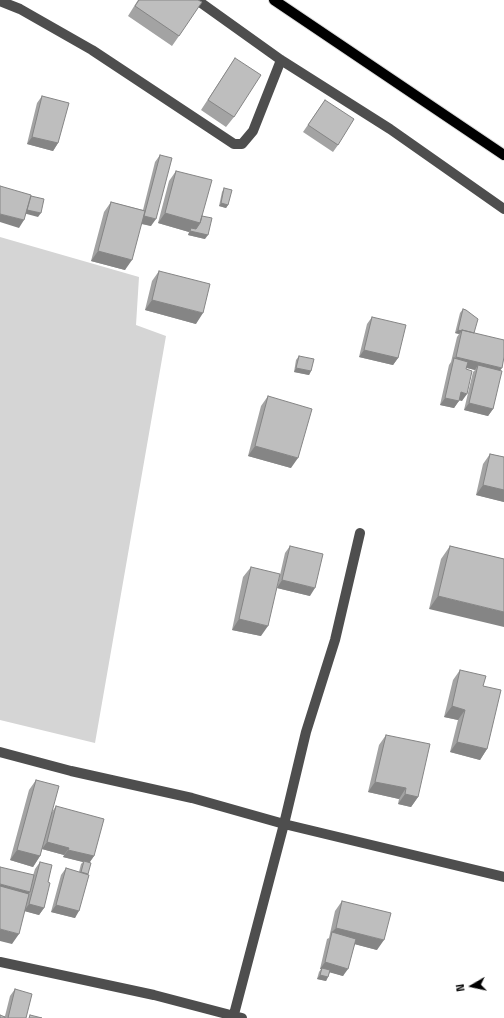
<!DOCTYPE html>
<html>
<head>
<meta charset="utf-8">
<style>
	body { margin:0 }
	#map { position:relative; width:504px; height:1018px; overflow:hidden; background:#fff; font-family:"Titillium Web",sans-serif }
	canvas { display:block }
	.north { position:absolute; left:452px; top:966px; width:40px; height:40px; -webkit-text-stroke:3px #fff; paint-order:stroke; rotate:261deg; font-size:11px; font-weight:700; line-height:16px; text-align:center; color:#000 }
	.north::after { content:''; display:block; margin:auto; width:14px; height:18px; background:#000; clip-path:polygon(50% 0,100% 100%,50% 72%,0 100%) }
</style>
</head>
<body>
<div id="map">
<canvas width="504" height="1018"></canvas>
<div class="north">N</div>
</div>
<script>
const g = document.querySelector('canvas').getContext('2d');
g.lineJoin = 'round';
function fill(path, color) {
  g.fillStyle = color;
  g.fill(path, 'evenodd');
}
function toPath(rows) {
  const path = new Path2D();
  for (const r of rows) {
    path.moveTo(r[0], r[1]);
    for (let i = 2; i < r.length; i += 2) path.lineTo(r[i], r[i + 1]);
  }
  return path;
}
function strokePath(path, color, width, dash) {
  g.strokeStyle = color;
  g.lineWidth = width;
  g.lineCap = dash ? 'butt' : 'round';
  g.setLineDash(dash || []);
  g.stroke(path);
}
fill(toPath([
	[0,237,139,277,136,325,166,336,95,743,0,720]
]), '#d5d5d5');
const major = toPath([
	[274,0,504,155]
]);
strokePath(major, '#dbdbdb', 12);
strokePath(toPath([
	[197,0,281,60,390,129,504,209],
	[0,1,20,9,92,50,234,144,242,144,253,131,281,60],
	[0,752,71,771,192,798,284,824,504,877],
	[0,962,154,995,242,1018],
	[233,1018,284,824,306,732,335,640,360,533]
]), '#4e4e4e', 10);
strokePath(major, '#000', 10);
fill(toPath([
	[138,0,198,0,179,36,172,46,128,16],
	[235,58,234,117,226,127,201,110],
	[42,96,58,143,53,151,27,144,37,103],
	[325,100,338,145,333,152,303,132],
	[160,155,151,226,141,224,125,270,91,261,104,212,111,202,143,210,155,162],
	[176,171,202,216,205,239,188,235,189,232,158,223,169,181],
	[224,188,228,205,226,208,219,206,222,192],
	[159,271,196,324,145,310,152,281],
	[463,309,474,333,500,370,493,409,488,416,464,410,473,372,475,370,466,368,462,401,459,400,454,408,440,405,449,365,451,362,457,337,459,334,455,333,460,313],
	[372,317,398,358,393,365,359,357,367,324],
	[299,356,311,371,309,375,294,372,296,360],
	[268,396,291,468,248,456,261,406],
	[490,454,504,457,504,502,476,495,483,464],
	[290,546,310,596,277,588,285,553],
	[450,546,504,559,429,609,441,559],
	[251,567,261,636,232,630,243,577],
	[460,670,483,686,487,749,480,760,450,752,458,720,444,717,453,680],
	[386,735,418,797,411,807,398,804,399,799,368,792,379,745],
	[36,780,52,812,56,806,94,856,90,862,75,918,51,912,61,875,66,868,79,872,81,864,83,862,63,857,64,855,42,849,40,856,33,867,10,860,29,790],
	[40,862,48,882,44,908,39,915,25,911,12,944,35,869],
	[342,901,377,950,355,944,343,976,330,972,326,981,317,979,319,972,321,969,320,969,327,939,329,938,335,911],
	[15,989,26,1018,0,1018,5,1016,10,996]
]), '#a3a3a3');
fill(toPath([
	[32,137,58,143,53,151,27,144],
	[221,203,228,205,226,208,219,206],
	[26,209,41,213,38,217,23,213],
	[165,213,200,223,208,235,205,239,188,235,190,231,191,228,189,232,158,223],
	[0,214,24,220,19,228,0,222],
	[144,216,156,219,151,226,139,223],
	[98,251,132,260,125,270,91,261],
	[152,300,203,313,196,324,145,310],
	[458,330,462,331,459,334,455,333],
	[364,350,398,358,393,365,359,357],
	[456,357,502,368,497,375,478,365,475,370,453,364,454,360],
	[296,368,311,371,309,375,294,372],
	[461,392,467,394,462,401,456,399],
	[445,398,459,401,454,408,440,405],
	[469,403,493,409,488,416,464,410],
	[255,446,298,458,291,468,248,456],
	[483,485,504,490,504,502,476,495],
	[282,580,315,588,310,596,277,588],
	[438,596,504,612,504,627,429,609],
	[239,619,268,626,261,636,232,630],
	[452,706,465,710,458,720,444,717],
	[457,742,487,749,480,760,450,752],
	[375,782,406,788,399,799,368,792],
	[405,794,418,797,411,807,398,804],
	[47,842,69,848,64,855,42,849],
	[17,850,40,856,33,867,10,860],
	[68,850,94,856,89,863,84,861,83,862,63,857],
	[0,884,30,892,25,899,0,893],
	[29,904,44,908,39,915,24,911],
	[56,905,79,911,75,918,51,912],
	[336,928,384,940,377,950,331,938,332,932],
	[0,929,19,934,12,944,0,941],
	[325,962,348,969,343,976,321,970,322,968,321,969,320,969],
	[320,975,328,977,326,981,317,979]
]), '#858585');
const building = toPath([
	[139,0,198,0,202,2,179,36,135,6,139,0],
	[235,58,261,75,234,117,208,100,235,58],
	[42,96,69,103,58,143,32,137,42,96],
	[325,100,354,119,338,145,308,125,325,100],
	[160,155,172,158,156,219,144,216,160,155],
	[176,171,212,180,200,223,165,213,176,171],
	[0,186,31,195,24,220,0,214,0,186],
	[224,188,232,190,228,205,221,203,224,188],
	[31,196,44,199,41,213,27,210,31,196],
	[111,202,145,211,132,260,98,251,111,202],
	[202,216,212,218,208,235,190,231,191,228,196,229,200,223,202,216],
	[159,271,210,284,203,313,152,300,159,271],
	[463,309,466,310,478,319,474,333,462,330,462,331,458,330,463,309],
	[372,317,406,325,398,358,364,350,372,317],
	[462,330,504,340,504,357,502,368,456,357,462,330],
	[299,356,314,359,311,371,296,368,299,356],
	[454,358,468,362,466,369,472,371,467,394,461,392,459,401,445,398,454,358],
	[478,365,502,371,493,409,469,403,478,365],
	[268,396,312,409,298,458,255,446,268,396],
	[490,454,504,457,504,490,483,485,490,454],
	[290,546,323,554,315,588,282,580,290,546],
	[450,546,504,559,504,612,438,596,450,546],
	[251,567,280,574,268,626,239,619,251,567],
	[460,670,486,676,483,686,501,690,487,749,457,742,465,710,452,706,460,670],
	[386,735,430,744,418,797,405,794,406,788,375,782,386,735],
	[36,780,59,786,40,856,17,850,36,780],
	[56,806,104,819,94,856,68,850,69,848,47,842,56,806],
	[84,861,91,863,88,874,81,872,84,861],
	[40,862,52,865,48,882,50,883,44,908,29,904,40,862],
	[0,867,34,875,30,892,0,884,0,867],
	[66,868,89,875,79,911,56,905,66,868],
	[0,886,29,894,19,934,0,929,0,886],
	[342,901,391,913,384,940,336,928,342,901],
	[332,932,356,939,348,969,325,962,332,932],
	[322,968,330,970,328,977,320,975,322,968],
	[15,989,32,994,26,1018,8,1018,15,989],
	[0,1015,5,1017,5,1018,0,1018,0,1015],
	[30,1015,42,1018,29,1018,30,1015]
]);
fill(building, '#bebebe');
strokePath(building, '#858585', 1);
</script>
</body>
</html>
